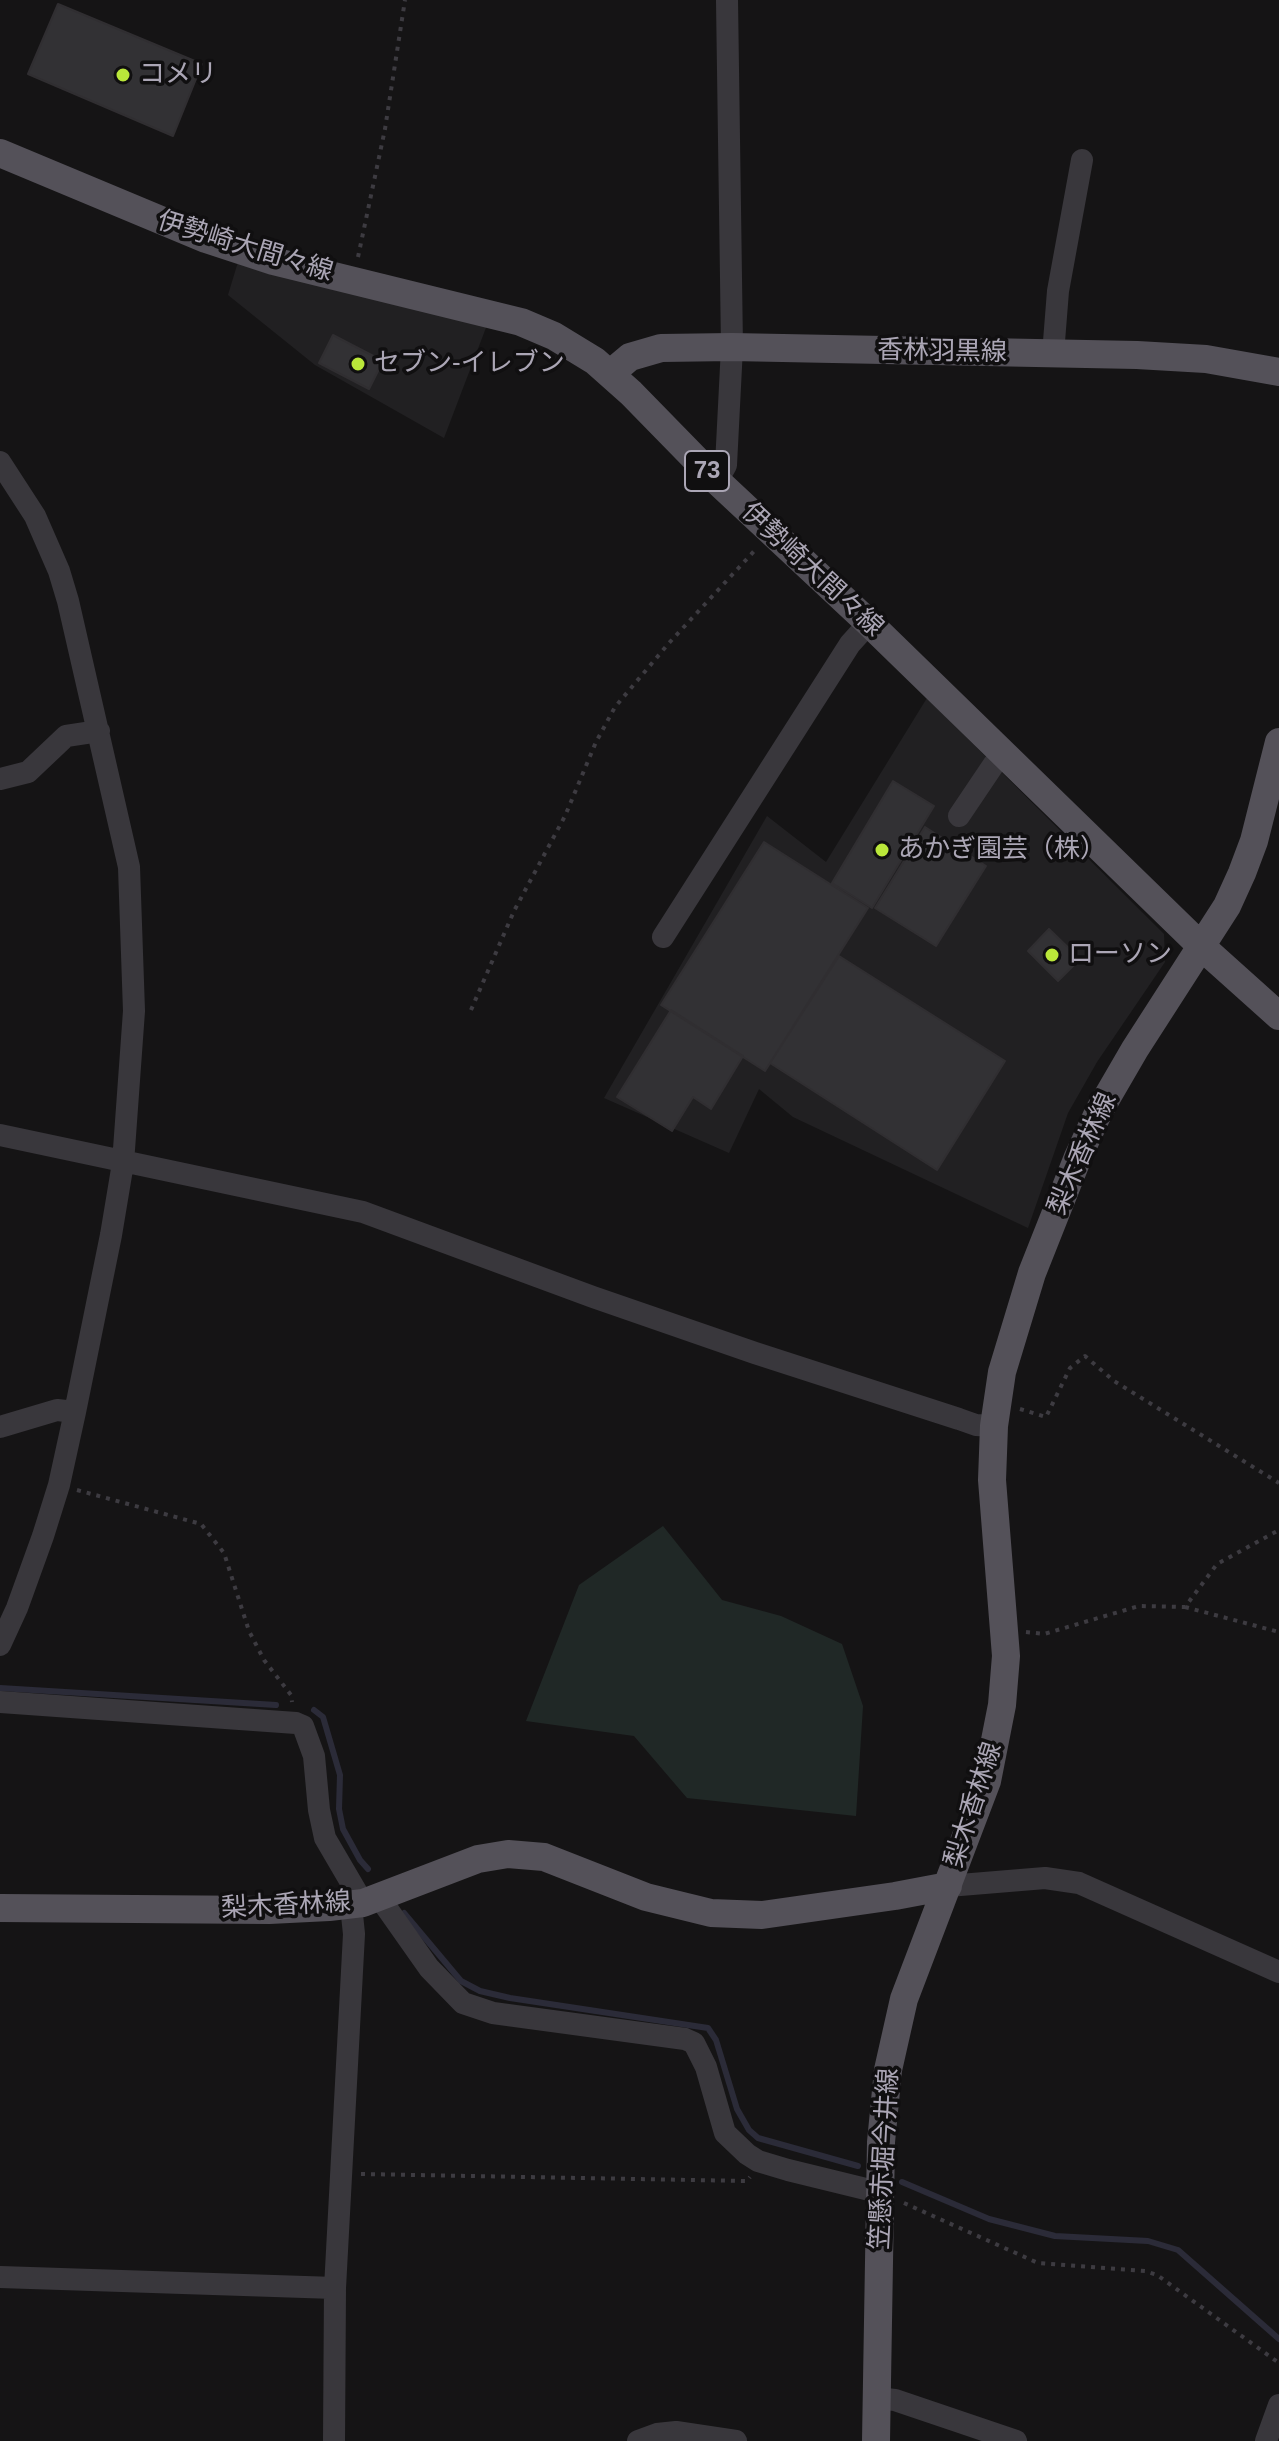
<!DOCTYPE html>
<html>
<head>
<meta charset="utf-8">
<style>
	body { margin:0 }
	canvas { display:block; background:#151415 }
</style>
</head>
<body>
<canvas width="1279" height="2441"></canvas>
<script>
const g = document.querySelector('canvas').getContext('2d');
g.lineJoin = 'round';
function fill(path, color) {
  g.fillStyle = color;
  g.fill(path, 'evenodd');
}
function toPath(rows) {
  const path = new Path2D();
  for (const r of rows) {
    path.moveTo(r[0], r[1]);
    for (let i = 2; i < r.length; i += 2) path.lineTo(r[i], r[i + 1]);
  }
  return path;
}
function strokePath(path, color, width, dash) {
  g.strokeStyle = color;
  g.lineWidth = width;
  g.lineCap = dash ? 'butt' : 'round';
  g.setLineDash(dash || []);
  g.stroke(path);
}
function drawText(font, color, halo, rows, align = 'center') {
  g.font = font + ' Helvetica,"Noto Sans JP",sans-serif';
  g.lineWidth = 7;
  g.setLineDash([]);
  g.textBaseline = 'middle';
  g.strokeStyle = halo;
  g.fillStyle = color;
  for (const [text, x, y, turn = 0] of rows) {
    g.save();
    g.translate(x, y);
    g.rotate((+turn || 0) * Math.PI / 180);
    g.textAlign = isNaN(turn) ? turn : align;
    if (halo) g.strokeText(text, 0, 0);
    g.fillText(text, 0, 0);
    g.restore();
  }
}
fill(toPath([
	[238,262,487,325,444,438,315,365,228,295],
	[927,698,1164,934,1165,962,1097,1062,1068,1113,1028,1228,793,1117,759,1089,729,1153,604,1098,767,816,826,862]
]), '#212022');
fill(toPath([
	[663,1526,722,1600,781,1616,842,1644,863,1706,856,1816,687,1798,634,1736,526,1721,579,1585]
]), '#202826');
strokePath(toPath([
	[0,1688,276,1705],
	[314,1710,323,1717,340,1775,339,1809,343,1829,360,1860,368,1869],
	[404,1913,461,1981,480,1991,510,1998,708,2028,716,2040,737,2109,749,2130,758,2138,858,2166],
	[902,2182,989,2219,1055,2236,1148,2241,1178,2250,1279,2339]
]), '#2b2b38', 6);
const building = toPath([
	[58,4,202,64,173,136,28,74,58,4],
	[333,335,383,361,369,389,319,363,333,335],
	[893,781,934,806,872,908,832,883,893,781],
	[925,827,986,866,936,946,875,908,925,827],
	[764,842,868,908,765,1071,661,1005,764,842],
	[1049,929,1080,959,1058,981,1028,951,1049,929],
	[839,956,1005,1061,937,1170,770,1063,839,956],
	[671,1010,743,1056,711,1109,693,1097,672,1131,617,1097,671,1010]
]);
fill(building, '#323134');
strokePath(building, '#302e31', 2);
strokePath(toPath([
	[358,257,385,129,405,0],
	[471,1010,514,911,565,816,596,742,615,707,669,643,757,548],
	[1020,1409,1046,1417,1070,1368,1085,1356,1114,1381,1279,1483],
	[77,1490,201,1524,224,1553,249,1631,264,1660,291,1695,292,1702],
	[1185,1607,1279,1632],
	[1026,1632,1044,1634,1139,1606,1185,1607,1217,1564,1279,1530],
	[361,2174,747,2181,750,2177],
	[904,2203,1038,2263,1145,2271,1157,2275,1279,2363]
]), '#3d3b41', 4, [4, 6]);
strokePath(toPath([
	[1053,354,1058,291,1082,160],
	[0,462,35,516,59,571,68,601,129,867,134,1011,123,1163,111,1235,75,1412,59,1485,43,1536,17,1608,0,1645],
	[717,481,726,465,732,347,727,0],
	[0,779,28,772,66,736,99,731],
	[959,816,994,764,1004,754],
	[663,937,850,644,869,623],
	[0,1135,363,1212,593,1297,755,1353,959,1419,976,1425,994,1426],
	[0,1427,57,1410,75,1412],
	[0,1702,296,1723,303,1726,314,1756,319,1810,325,1838,363,1903],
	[948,1886,1045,1878,1079,1883,1279,1972],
	[379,1897,429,1968,463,2003,493,2013,685,2039,694,2043,706,2067,725,2133,747,2154,758,2161,788,2170,882,2193],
	[0,2277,335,2288],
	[876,2398,895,2400,1016,2441],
	[334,2441,335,2288,354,1934,351,1905],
	[638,2441,657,2434,676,2432,736,2441],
	[1266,2441,1279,2405]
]), '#39373c', 22);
strokePath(toPath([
	[0,153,206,239,273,261,521,322,554,336,595,361,631,393,717,481,869,623,1202,947,1279,1016],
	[611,373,630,357,661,348,732,347,1137,355,1206,359,1279,372],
	[0,1908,269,1910,329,1907,363,1903,478,1859,508,1854,544,1857,646,1897,711,1913,762,1915,895,1896,948,1886],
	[876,2441,881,2142,888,2070,904,1999,987,1781,1002,1705,1006,1656,992,1480,994,1426,1002,1372,1032,1273,1078,1157,1099,1111,1135,1049,1227,906,1242,873,1254,841,1279,742]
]), '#545159', 28);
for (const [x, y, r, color] of [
	[123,75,8,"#bae73a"],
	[358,364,8,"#bae73a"],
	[882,850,8,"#bae73a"],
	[1052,955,8,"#bae73a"]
]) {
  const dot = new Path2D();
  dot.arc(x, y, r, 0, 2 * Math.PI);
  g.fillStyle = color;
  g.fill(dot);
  strokePath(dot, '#100f10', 3);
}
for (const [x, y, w] of [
	[707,471,44]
]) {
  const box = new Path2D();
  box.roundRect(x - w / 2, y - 20, w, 40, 6);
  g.fillStyle = '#100f10';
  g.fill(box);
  strokePath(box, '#aba6b5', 2);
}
drawText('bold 24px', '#aba6b5', null, [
	["73",707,471]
]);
drawText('26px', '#aba6b5', '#100f10', [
	["コメリ",139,75],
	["セブン-イレブン",374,364],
	["あかぎ園芸（株）",898,850],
	["ローソン",1068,955]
], 'left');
drawText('26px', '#aba6b5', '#100f10', [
	["伊勢崎大間々線",245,247,17],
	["香林羽黒線",942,352,1],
	["伊勢崎大間々線",812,570,43],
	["梨木香林線",1083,1154,-66],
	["梨木香林線",974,1805,-72],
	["梨木香林線",286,1906,-3],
	["笠懸赤堀今井線",885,2159,-87]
]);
</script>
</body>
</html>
